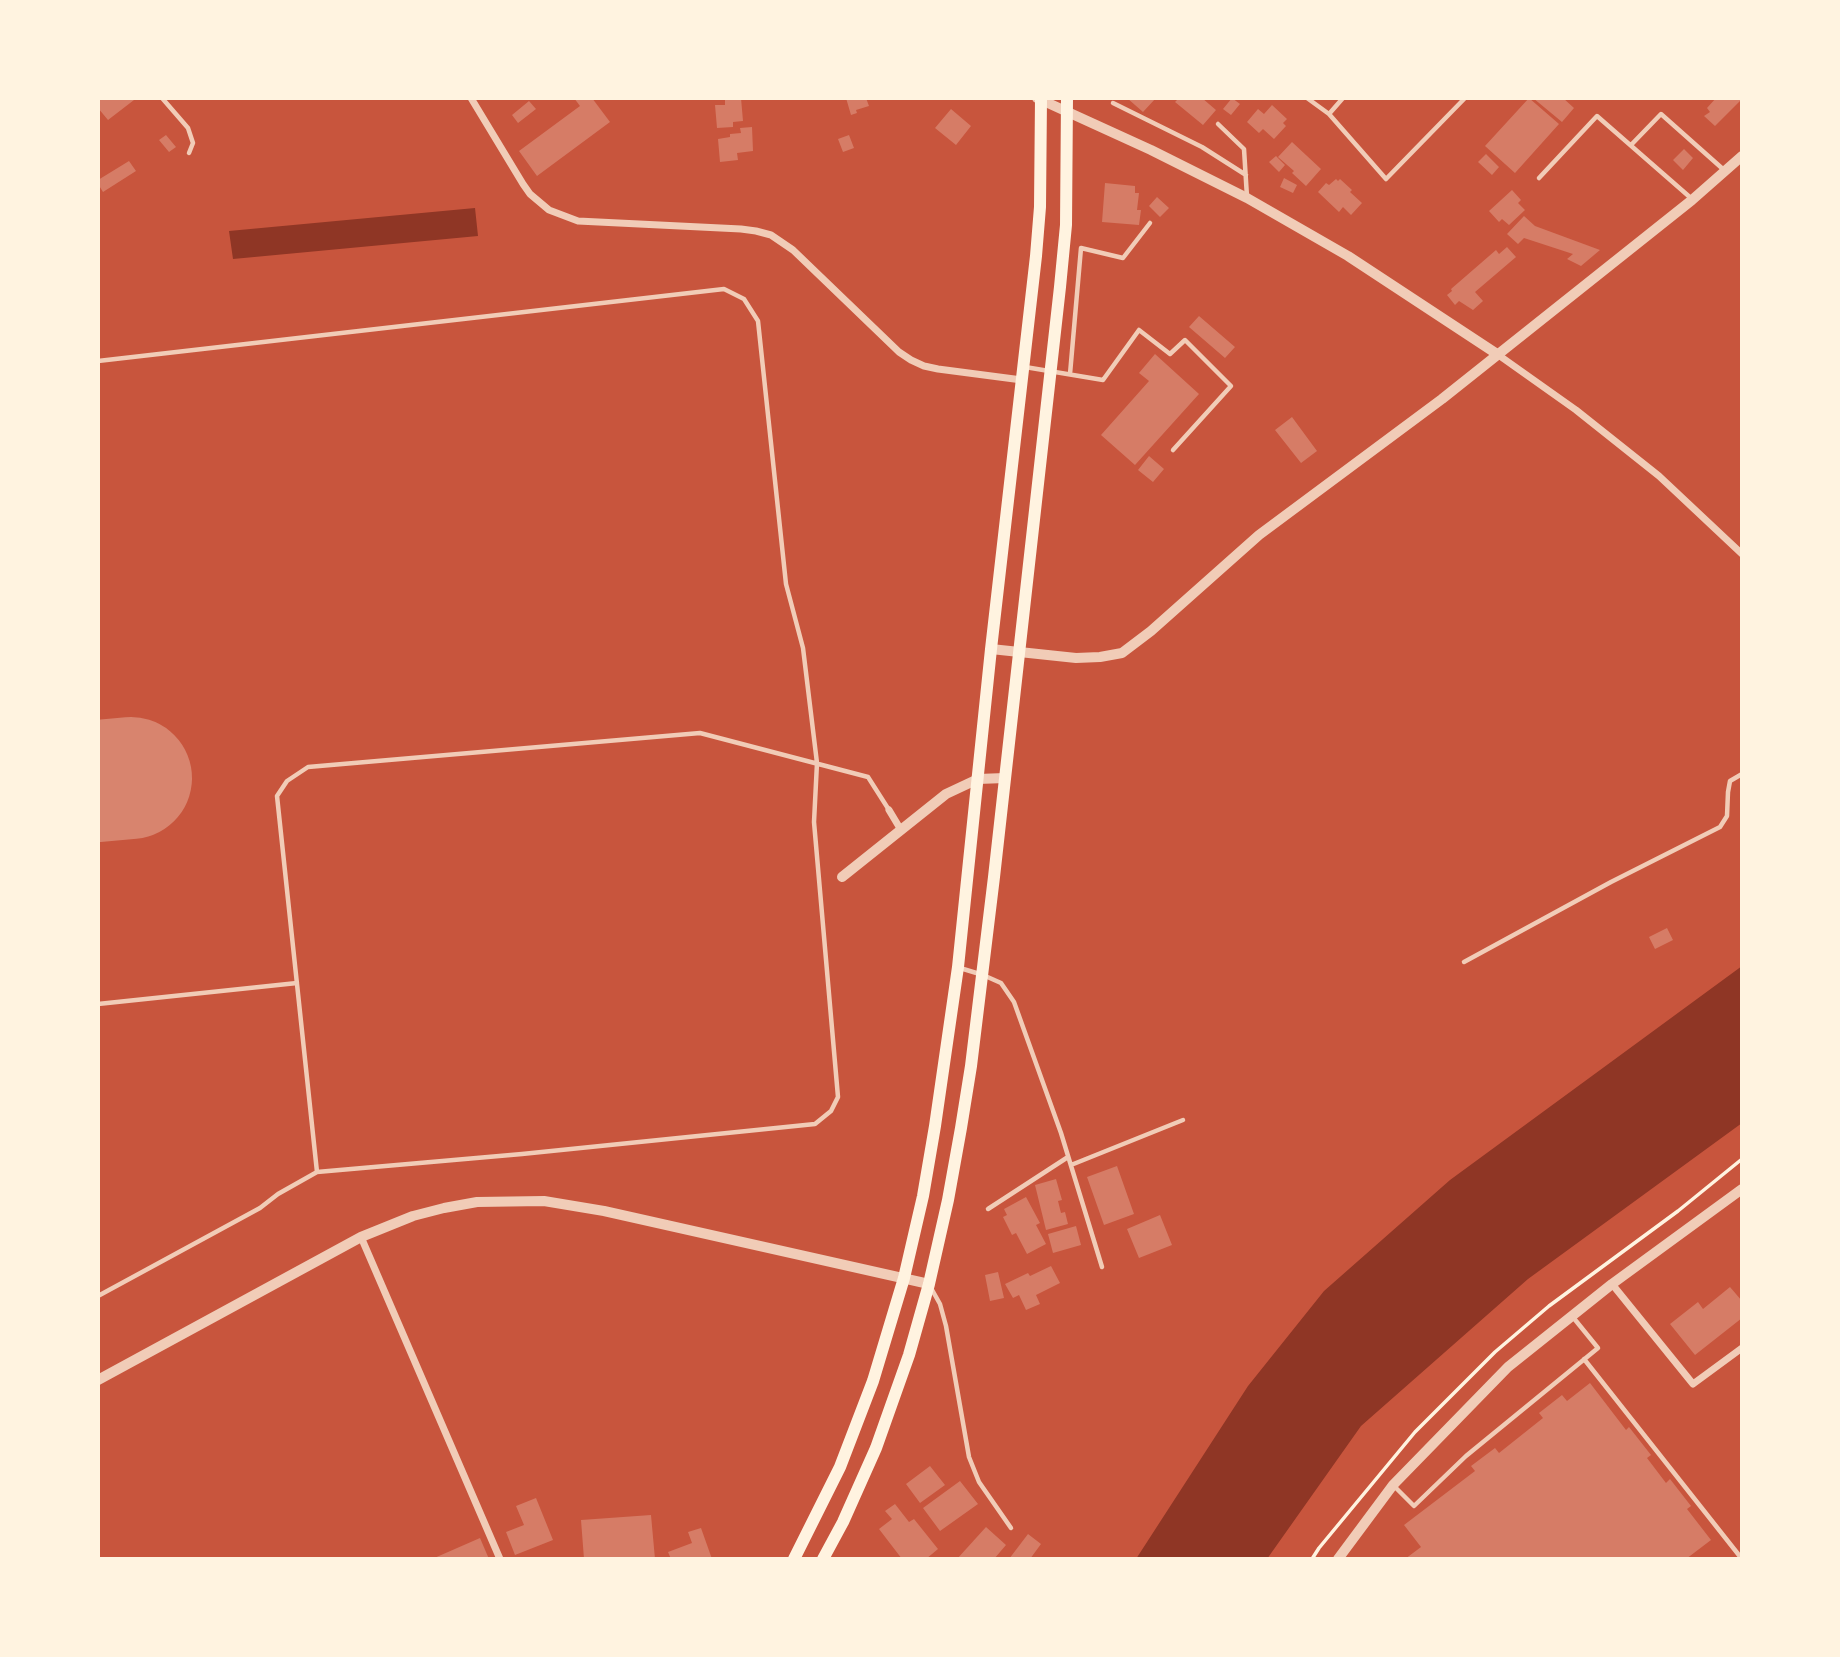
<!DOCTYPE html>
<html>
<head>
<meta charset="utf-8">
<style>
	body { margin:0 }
	#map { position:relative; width:1840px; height:1657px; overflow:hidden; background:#c8553d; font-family:Rubik,sans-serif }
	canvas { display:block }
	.frame { position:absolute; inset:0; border:100px solid #fff3e0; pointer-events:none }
</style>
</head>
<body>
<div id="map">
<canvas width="1840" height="1657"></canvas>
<div class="frame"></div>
</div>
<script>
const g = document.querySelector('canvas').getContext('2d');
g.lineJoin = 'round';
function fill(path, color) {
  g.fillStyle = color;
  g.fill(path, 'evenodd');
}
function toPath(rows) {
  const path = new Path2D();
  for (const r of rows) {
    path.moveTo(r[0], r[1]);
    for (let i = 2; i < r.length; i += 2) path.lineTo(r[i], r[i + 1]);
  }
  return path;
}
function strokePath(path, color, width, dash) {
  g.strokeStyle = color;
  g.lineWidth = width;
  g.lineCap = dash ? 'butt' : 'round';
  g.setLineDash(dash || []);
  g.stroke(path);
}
fill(toPath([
	[475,208,478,236,233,259,229,231],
	[1742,966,1742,1123,1528,1279,1361,1426,1267,1559,1136,1559,1248,1386,1324,1291,1450,1180]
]), '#8f3625');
strokePath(toPath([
	[98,781,131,778]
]), '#d8846e', 122);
fill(toPath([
	[101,98,133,98,134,100,108,120,98,108,98,100],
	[574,98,592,98,610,122,537,176,519,151,580,106],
	[741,98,743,121,733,122,733,127,717,128,715,105,725,105,725,99],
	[846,98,866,98,869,106,856,110,857,113,851,115],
	[1127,98,1156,98,1143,112],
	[1179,98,1202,98,1216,110,1203,125,1175,102],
	[1232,98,1240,104,1231,115,1223,109],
	[1529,98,1559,124,1515,173,1485,146],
	[1533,98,1563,98,1574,108,1562,122],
	[1716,98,1742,99,1715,126,1704,116,1710,112,1707,108],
	[529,101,536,109,518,123,512,115],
	[1272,105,1287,119,1283,123,1286,126,1274,139,1263,129,1259,133,1247,122,1258,109,1264,114],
	[951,109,971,126,956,145,935,128],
	[752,127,753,151,737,153,738,160,720,162,718,139,730,137,730,134,741,133,740,128],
	[166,135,176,147,169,152,159,140],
	[849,135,854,148,843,152,838,139],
	[1292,142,1321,169,1306,186,1292,173,1294,171,1278,157],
	[1684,149,1693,158,1683,170,1673,160],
	[1486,154,1499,167,1492,175,1478,162],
	[1276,156,1285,165,1279,172,1269,162],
	[129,161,136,171,103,192,98,184,98,180],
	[1284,178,1297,185,1293,193,1280,187],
	[1336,179,1338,181,1340,179,1352,190,1350,192,1362,203,1351,215,1343,207,1339,212,1318,192,1326,183,1329,185],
	[1105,183,1135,186,1135,193,1139,193,1137,210,1141,210,1139,225,1102,222],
	[1512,190,1521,200,1518,203,1525,210,1509,225,1502,219,1499,222,1489,211],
	[1157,197,1169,208,1160,217,1149,206],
	[1524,216,1535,226,1600,250,1581,266,1567,259,1573,254,1524,238,1518,244,1507,234],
	[1507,247,1516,257,1475,292,1483,301,1473,310,1459,301,1455,305,1447,295,1452,291,1451,289,1496,250,1499,254],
	[1199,316,1235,347,1225,358,1189,327],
	[1155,354,1199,394,1135,465,1101,435,1149,381,1139,373],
	[1292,417,1317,451,1301,463,1275,430],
	[1149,456,1164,469,1153,482,1138,470],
	[1667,928,1673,940,1655,949,1649,937],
	[1117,1166,1134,1214,1104,1225,1087,1177],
	[1056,1179,1062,1200,1058,1201,1061,1213,1065,1212,1068,1224,1046,1230,1035,1185],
	[1026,1197,1040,1223,1036,1225,1046,1244,1027,1254,1016,1233,1012,1235,1003,1217,1007,1215,1004,1209],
	[1160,1215,1172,1245,1139,1258,1127,1229],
	[1076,1226,1081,1245,1053,1253,1048,1234],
	[1051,1266,1060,1283,1036,1295,1040,1304,1026,1310,1019,1295,1013,1298,1005,1284,1028,1273,1030,1276],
	[998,1272,1004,1298,990,1301,985,1275],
	[1730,1287,1742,1301,1742,1318,1695,1355,1670,1324,1698,1302,1703,1309],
	[1590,1383,1626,1430,1629,1427,1651,1455,1647,1458,1666,1483,1670,1479,1691,1506,1687,1509,1711,1540,1686,1559,1405,1559,1421,1547,1404,1525,1475,1471,1471,1466,1495,1448,1499,1453,1543,1418,1539,1413,1562,1395,1567,1401],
	[930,1466,945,1485,920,1503,906,1484],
	[960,1481,978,1504,940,1531,923,1508],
	[536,1498,553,1540,515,1555,506,1532,524,1525,516,1506],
	[895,1504,909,1522,914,1519,938,1549,926,1559,902,1559,879,1529,892,1519,885,1511],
	[651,1515,655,1559,584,1559,581,1520],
	[986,1527,1006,1545,994,1559,957,1559],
	[701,1528,712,1559,671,1559,668,1552,692,1543,688,1532],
	[1028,1534,1041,1544,1030,1559,1009,1559],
	[480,1538,489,1559,432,1559]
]), '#d67c66');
strokePath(toPath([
	[1312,1559,1319,1548,1415,1432,1495,1352,1549,1306,1678,1211,1742,1159]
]), '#fff3e0', 3.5);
strokePath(toPath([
	[162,98,188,128,193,143,189,153],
	[1307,98,1329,114,1343,98],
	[1113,103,1202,147,1246,175],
	[1329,114,1386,179,1465,98],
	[1218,124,1244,149,1247,197],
	[1631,145,1661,114,1724,170],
	[1539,178,1597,116,1692,199],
	[98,361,724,289,744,299,758,321,786,584,803,648,817,763,814,822,838,1097,831,1111,815,1124,522,1154,317,1172],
	[1025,367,1103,380,1139,330,1170,354,1185,340,1231,386,1173,450],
	[1070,374,1081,248,1123,258,1150,223],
	[1464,962,1611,882,1720,827,1727,816,1728,792,1730,781,1742,774],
	[960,968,983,975,1001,983,1014,1002,1061,1133,1102,1267],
	[98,1004,297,983],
	[1071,1165,1183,1120],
	[988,1209,1068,1157],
	[931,1288,940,1304,946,1326,969,1457,979,1482,1011,1528],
	[98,1296,260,1208,278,1194,317,1172,277,796,287,781,308,767,700,733,868,777,889,810],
	[1584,1359,1742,1559],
	[1393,1485,1414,1506,1466,1456,1598,1348,1572,1316]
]), '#f1ccb7', 4.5);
strokePath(toPath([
	[471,98,523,184,530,194,549,210,578,221,741,229,756,231,771,235,793,250,899,352,911,360,924,366,938,369,1022,380],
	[1497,354,1576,410,1659,476,1742,554],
	[889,810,901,830],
	[361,1237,500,1559],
	[1612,1284,1693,1384,1742,1348]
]), '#f1ccb7', 7);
strokePath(toPath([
	[1037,98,1151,150,1247,198,1348,256,1497,354],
	[991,649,1076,658,1100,657,1122,653,1151,631,1259,535,1442,399,1692,200,1742,156],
	[842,877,946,794,978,779,1005,778],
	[98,1380,361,1237,413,1216,444,1208,477,1202,544,1201,604,1211,929,1284],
	[1338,1559,1393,1485,1508,1367,1612,1284,1742,1189]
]), '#f1ccb7', 10);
strokePath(toPath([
	[794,1559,840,1467,873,1381,904,1278,923,1196,935,1126,958,967,991,649,1036,256,1040,207,1041,98],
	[823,1559,843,1522,876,1448,909,1355,929,1284,948,1200,961,1128,971,1066,994,877,1060,287,1066,225,1067,98]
]), '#fff3e0', 12);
</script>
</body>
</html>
